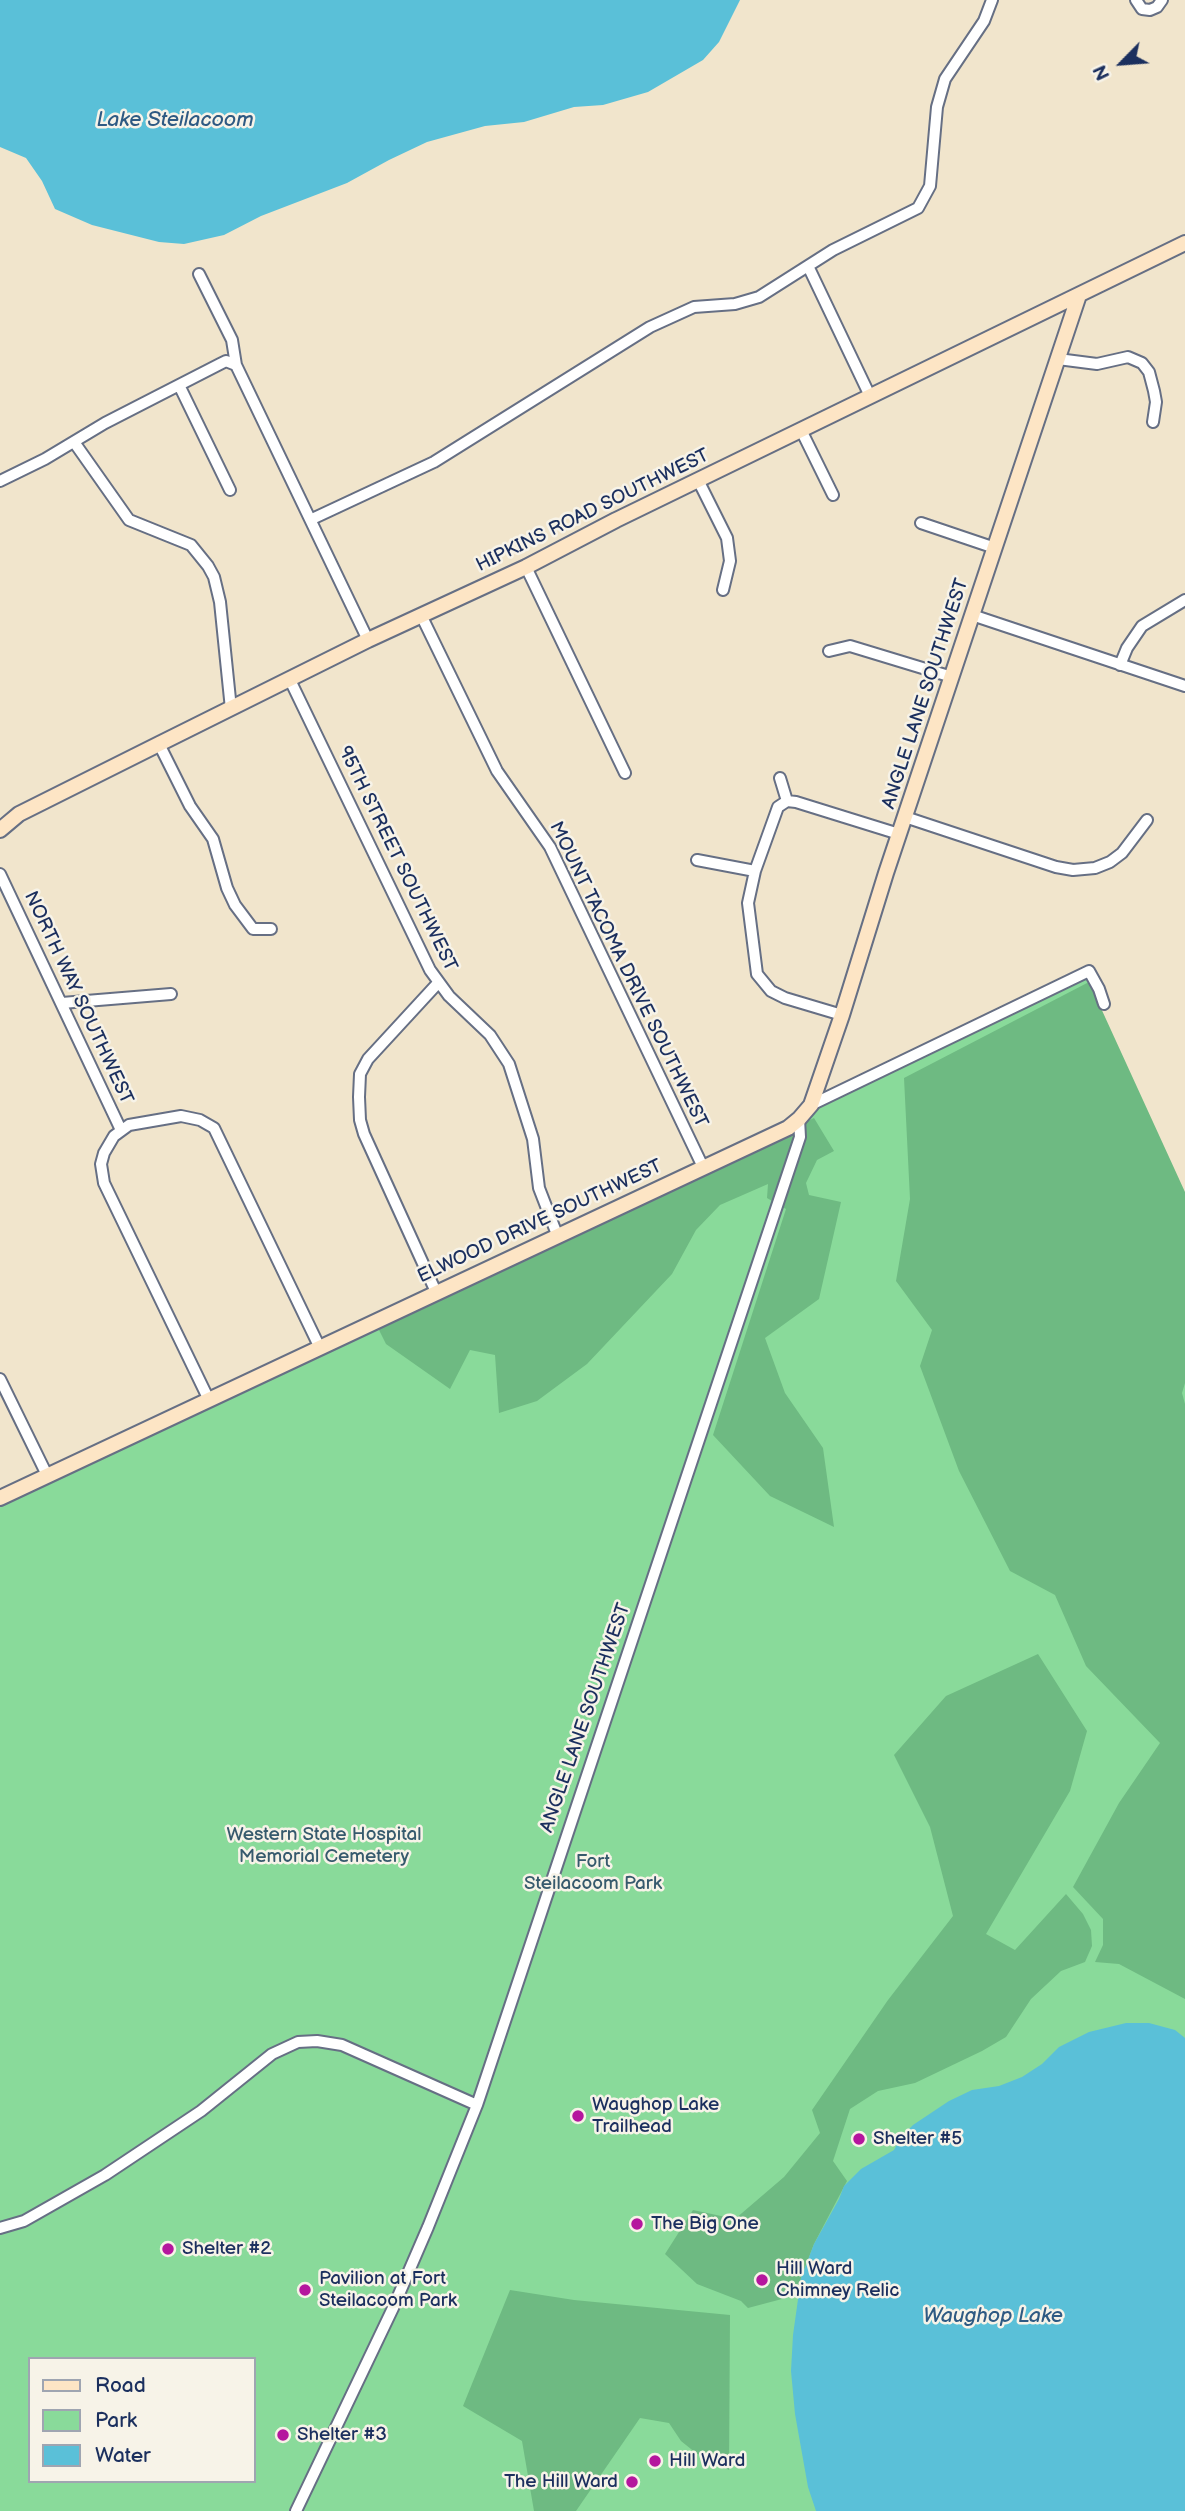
<!DOCTYPE html>
<html>
<head>
<meta charset="utf-8">
<style>
	body { margin:0 }
	#map { position:relative; width:1185px; height:2511px; overflow:hidden; background:#f1e5cc; font-family:"Balsamiq Sans",sans-serif }
	canvas { display:block }
	.legend { position:absolute; left:28px; top:2357px; width:228px; height:126px; box-sizing:border-box; background:#f7f3e8; border:2px solid #9fa5b1; margin:0; padding:9px 12px; list-style:none; font-size:21px; color:#1b2f5e }
	.legend li { display:flex; align-items:center; gap:14px; height:35px }
	.legend b { width:35px; border:2px solid #9fa5b1 }
	.north { position:absolute; left:1087px; top:28px; width:70px; height:70px; -webkit-text-stroke:5px #f7f3e8; paint-order:stroke; rotate:245deg; font-size:19px; font-weight:700; line-height:28px; text-align:center; color:#1b2f5e }
	.north::after { content:''; display:block; margin:auto; width:24px; height:32px; background:#1b2f5e; clip-path:polygon(50% 0,100% 100%,50% 72%,0 100%) }
</style>
</head>
<body>
<div id="map">
<canvas width="1185" height="2511"></canvas>
<ul class="legend">
<li><b style="height:9px;background:#fde5c5"></b>Road</li>
<li><b style="height:19px;background:#89da9a"></b>Park</li>
<li><b style="height:19px;background:#5ac0d8"></b>Water</li>
</ul>
<div class="north">N</div>
</div>
<script>
const g = document.querySelector('canvas').getContext('2d');
g.lineJoin = 'round';
function fill(path, color) {
  g.fillStyle = color;
  g.fill(path, 'evenodd');
}
function toPath(rows) {
  const path = new Path2D();
  for (const r of rows) {
    path.moveTo(r[0], r[1]);
    for (let i = 2; i < r.length; i += 2) path.lineTo(r[i], r[i + 1]);
  }
  return path;
}
function strokePath(path, color, width, dash) {
  g.strokeStyle = color;
  g.lineWidth = width;
  g.lineCap = dash ? 'butt' : 'round';
  g.setLineDash(dash || []);
  g.stroke(path);
}
function drawText(font, color, halo, rows, align = 'center') {
  g.font = font + ' "Balsamiq Sans",sans-serif';
  g.lineWidth = 5;
  g.setLineDash([]);
  g.textBaseline = 'middle';
  g.strokeStyle = halo;
  g.fillStyle = color;
  for (const [text, x, y, turn = 0] of rows) {
    g.save();
    g.translate(x, y);
    g.rotate((+turn || 0) * Math.PI / 180);
    g.textAlign = isNaN(turn) ? turn : align;
    if (halo) g.strokeText(text, 0, 0);
    g.fillText(text, 0, 0);
    g.restore();
  }
}
fill(toPath([
	[1086,976,1185,1199,1185,2511,0,2511,0,1502],
	[30,2359,254,2359,254,2481,30,2481]
]), '#89da9a');
fill(toPath([
	[1089,982,1185,1192,1185,1383,1182,1393,1185,1404,1185,1999,1119,1964,1095,1962,1103,1945,1103,1919,1073,1887,1119,1803,1160,1743,1086,1666,1055,1595,1010,1571,959,1471,920,1366,932,1330,896,1281,910,1199,904,1078],
	[814,1118,834,1151,817,1160,806,1183,809,1195,841,1202,819,1299,765,1338,785,1393,823,1448,834,1527,770,1496,713,1435,786,1209,767,1198,768,1184,720,1205,696,1230,672,1274,587,1364,537,1401,499,1413,495,1355,470,1350,450,1389,386,1344,377,1326],
	[1038,1654,1087,1731,1070,1791,986,1934,1015,1950,1066,1894,1083,1914,1091,1930,1092,1946,1085,1962,1061,1971,1031,1999,1006,2037,982,2051,915,2083,878,2091,850,2109,833,2161,847,2181,814,2244,801,2278,797,2295,748,2308,741,2301,697,2284,665,2254,693,2210,735,2219,784,2177,820,2133,812,2110,888,2000,953,1916,930,1827,894,1755,946,1696],
	[510,2290,574,2300,730,2315,729,2470,696,2453,681,2441,669,2423,640,2418,576,2511,534,2511,522,2441,463,2406]
]), '#6eba82');
fill(toPath([
	[0,0,740,0,719,42,703,60,648,92,603,105,574,107,524,122,485,126,427,142,389,160,347,183,261,216,224,235,184,244,159,242,92,225,55,209,42,181,26,158,0,147],
	[1126,2023,1149,2023,1175,2030,1185,2038,1185,2511,816,2511,808,2487,795,2414,791,2371,793,2335,801,2278,814,2244,839,2199,844,2186,861,2169,894,2150,901,2137,913,2125,949,2101,972,2090,999,2086,1022,2077,1042,2064,1059,2047,1089,2032]
]), '#5ac0d8');
const street = toPath([
	[1136,0,1142,9,1150,10,1157,7,1162,0],
	[808,266,870,396],
	[199,274,232,340,236,365,368,640],
	[1058,359,1097,364,1128,357,1142,363,1149,372,1154,391,1156,402,1153,422],
	[179,385,230,490],
	[801,430,833,495],
	[74,442,129,520,191,545,208,566,214,577,220,602,231,709],
	[698,480,727,538,730,561,723,590],
	[0,481,45,459,105,423,220,364,226,361,236,365],
	[312,519,434,462,650,327,694,307,735,304,759,297,833,250,918,208,930,186,937,107,945,79,984,21,992,0],
	[921,523,995,548],
	[526,567,625,773],
	[421,615,497,771,550,847,703,1167],
	[972,615,1185,686],
	[829,651,850,646,952,677],
	[1120,665,1127,648,1142,626,1185,600],
	[290,680,430,970,449,996,490,1035,509,1064,533,1139,539,1188,558,1237],
	[159,744,190,806,213,839,227,888,235,905,253,929,271,929],
	[780,778,787,801],
	[905,817,1056,867,1073,870,1095,868,1110,862,1122,853,1147,820],
	[697,860,755,871],
	[0,874,121,1130],
	[62,1003,171,994],
	[842,1015,785,998,771,991,757,974,748,903,755,871,778,807,787,801,796,802,899,834],
	[811,1105,1089,971,1099,989,1104,1004],
	[436,1292,364,1134,360,1120,359,1097,360,1074,368,1059,438,983],
	[0,1379,47,1475],
	[209,1400,104,1183,101,1164,104,1153,114,1136,129,1125,181,1116,200,1120,214,1128,320,1348],
	[0,2228,24,2221,105,2175,201,2111,272,2054,298,2042,317,2041,342,2045,477,2105],
	[296,2511,393,2308,428,2227,477,2105,800,1137,799,1119]
]);
const secondary = toPath([
	[0,830,19,814,159,744,368,640,526,567,616,520,1185,243],
	[0,1498,788,1128,799,1119,811,1105,842,1015,886,873,1079,295]
]);
strokePath(street, '#666f84', 14);
strokePath(secondary, '#666f84', 18);
strokePath(street, '#fff', 10);
strokePath(secondary, '#fde5c5', 14);
for (const [x, y, r, color] of [
	[578,2116,7,"#b5179e"],
	[859,2139,7,"#b5179e"],
	[637,2224,7,"#b5179e"],
	[168,2249,7,"#b5179e"],
	[762,2280,7,"#b5179e"],
	[305,2290,7,"#b5179e"],
	[283,2435,7,"#b5179e"],
	[655,2461,7,"#b5179e"],
	[632,2482,7,"#b5179e"]
]) {
  const dot = new Path2D();
  dot.arc(x, y, r, 0, 2 * Math.PI);
  g.fillStyle = color;
  g.fill(dot);
  strokePath(dot, '#f7f3e8', 2.5);
}
drawText('19px', '#1b2f5e', '#f7f3e8', [
	["HIPKINS ROAD SOUTHWEST",593,511,-26],
	["ANGLE LANE SOUTHWEST",926,694,-72],
	["95TH STREET SOUTHWEST",397,859,64],
	["MOUNT TACOMA DRIVE SOUTHWEST",628,975,64],
	["NORTH WAY SOUTHWEST",78,998,65],
	["ELWOOD DRIVE SOUTHWEST",540,1222,-25],
	["ANGLE LANE SOUTHWEST",586,1718,-71]
]);
drawText('19px', '#365a6d', '#f7f3e8', [
	["Western State Hospital",324,1835],
	["Memorial Cemetery",324,1857],
	["Fort",593,1862],
	["Steilacoom Park",593,1884]
]);
drawText('19px', '#1b2f5e', '#f7f3e8', [
	["Waughop Lake",592,2105],
	["Trailhead",592,2127],
	["Shelter #5",873,2139],
	["The Big One",651,2224],
	["Shelter #2",182,2249],
	["Hill Ward",776,2269],
	["Chimney Relic",776,2291],
	["Pavilion at Fort",319,2279],
	["Steilacoom Park",319,2301],
	["Shelter #3",297,2435],
	["Hill Ward",669,2461],
	["The Hill Ward",618,2482,"right"]
], 'left');
drawText('italic 21px', '#2e5a83', '#f7f3e8', [
	["Lake Steilacoom",175,121],
	["Waughop Lake",993,2317]
]);
</script>
</body>
</html>
